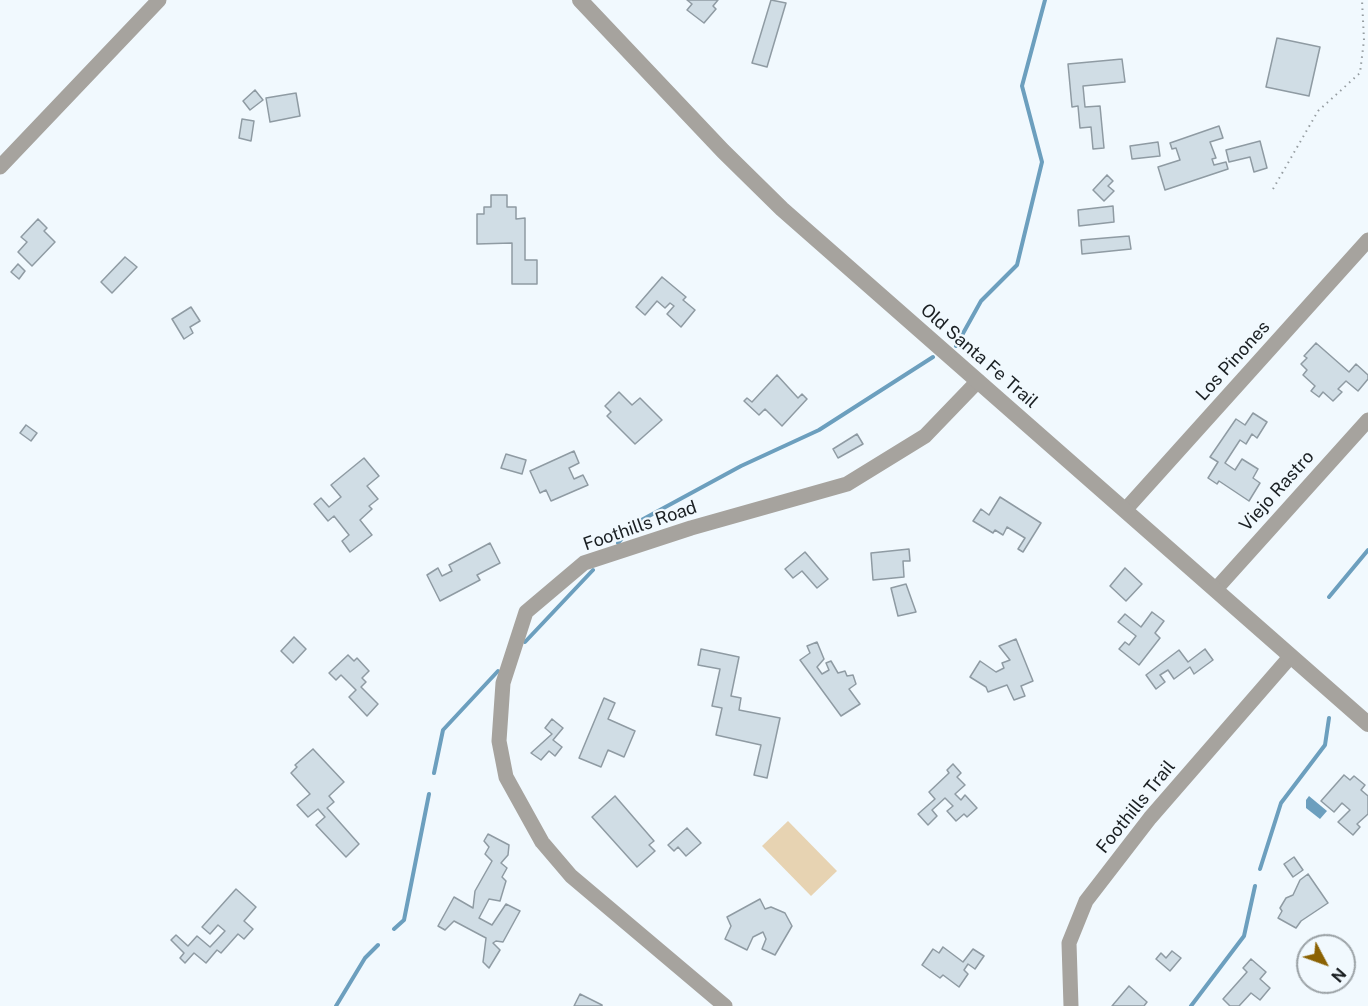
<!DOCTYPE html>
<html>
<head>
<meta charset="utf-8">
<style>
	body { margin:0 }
	#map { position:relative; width:1368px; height:1006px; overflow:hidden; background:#f1f9fe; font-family:"Public Sans",sans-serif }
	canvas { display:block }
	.north { position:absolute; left:1296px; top:934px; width:60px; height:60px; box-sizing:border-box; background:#f1f9fe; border:2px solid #9ba2a6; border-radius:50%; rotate:131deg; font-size:16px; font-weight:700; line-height:24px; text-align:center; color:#1a1f22 }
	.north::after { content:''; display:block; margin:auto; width:21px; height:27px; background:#8b6203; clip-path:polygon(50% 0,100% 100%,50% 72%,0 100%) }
</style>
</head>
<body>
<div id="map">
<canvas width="1368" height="1006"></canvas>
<div class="north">N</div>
</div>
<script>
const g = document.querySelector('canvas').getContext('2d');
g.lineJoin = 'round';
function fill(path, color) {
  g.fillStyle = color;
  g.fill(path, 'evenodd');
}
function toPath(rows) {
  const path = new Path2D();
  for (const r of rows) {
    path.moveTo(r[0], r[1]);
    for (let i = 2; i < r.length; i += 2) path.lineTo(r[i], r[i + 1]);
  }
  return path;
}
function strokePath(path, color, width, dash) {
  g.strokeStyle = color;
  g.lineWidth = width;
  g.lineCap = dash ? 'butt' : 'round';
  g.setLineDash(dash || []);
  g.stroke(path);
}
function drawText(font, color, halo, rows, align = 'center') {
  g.font = font + ' "Public Sans",sans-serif';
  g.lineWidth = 4.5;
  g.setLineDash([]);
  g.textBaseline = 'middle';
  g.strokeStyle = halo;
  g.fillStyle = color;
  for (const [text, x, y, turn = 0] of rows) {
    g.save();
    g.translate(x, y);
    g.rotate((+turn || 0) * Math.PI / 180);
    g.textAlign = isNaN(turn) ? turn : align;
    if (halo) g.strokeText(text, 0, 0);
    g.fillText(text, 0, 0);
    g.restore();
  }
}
fill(toPath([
	[788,821,837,871,811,896,762,846]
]), '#e7d3b2');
fill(toPath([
	[1309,796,1327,811,1320,819,1306,808,1306,800]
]), '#6c9fbe');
strokePath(toPath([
	[956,346,981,301,1017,265,1042,162,1022,86,1045,0],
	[618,543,636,523,741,466,819,430,933,357],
	[1329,597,1368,550],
	[525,642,593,570],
	[434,773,443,730,498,671],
	[1260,869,1281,803,1325,745,1329,718],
	[394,929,404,920,429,794],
	[336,1006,365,958,378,945],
	[1191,1006,1244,936,1255,886]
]), '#6c9fbe', 4);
const building = toPath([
	[687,0,718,0,713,6,716,9,704,23,687,10,692,4,687,0],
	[771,0,786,3,767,67,752,63,771,0],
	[1277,38,1320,47,1309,96,1266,87,1277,38],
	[1122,59,1125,82,1083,86,1085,107,1100,106,1104,148,1093,149,1091,127,1080,128,1078,106,1072,107,1068,64,1122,59],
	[255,90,263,100,250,110,243,101,255,90],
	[296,93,300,116,270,122,266,98,296,93],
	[242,119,254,121,251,141,239,138,242,119],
	[1219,126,1223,138,1210,142,1216,158,1212,159,1214,165,1226,162,1228,169,1165,190,1158,167,1180,160,1176,148,1172,149,1170,143,1219,126],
	[1260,141,1267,168,1254,172,1250,157,1229,162,1226,150,1260,141],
	[1158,142,1160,156,1132,159,1130,146,1158,142],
	[1107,175,1113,181,1108,186,1114,191,1104,201,1093,190,1107,175],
	[491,195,507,195,507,207,516,207,516,219,525,218,525,260,537,260,537,284,512,284,512,243,477,244,477,214,484,214,484,207,491,207,491,195],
	[1113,206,1114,222,1079,226,1078,210,1113,206],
	[38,219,47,228,44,231,55,242,32,266,18,252,27,242,21,237,38,219],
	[1129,236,1131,249,1082,254,1081,240,1129,236],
	[125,257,137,267,112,293,101,282,125,257],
	[18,264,25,271,19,279,11,272,18,264],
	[662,277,686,297,683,300,695,310,681,327,667,314,674,306,670,303,665,308,657,301,645,315,636,307,662,277],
	[191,307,200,321,190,327,193,333,184,339,172,319,191,307],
	[1316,343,1349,372,1356,364,1368,375,1368,379,1358,391,1346,381,1338,389,1342,392,1333,401,1323,392,1319,397,1311,391,1315,386,1303,375,1307,370,1301,364,1307,358,1304,356,1316,343],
	[777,375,798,398,802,394,807,399,782,426,765,409,759,415,744,401,747,398,752,402,777,375],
	[619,392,632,405,640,398,662,420,635,444,607,416,611,412,605,406,619,392],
	[1253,413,1267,422,1257,438,1252,434,1246,444,1240,440,1225,463,1235,470,1242,459,1258,469,1253,478,1260,483,1249,501,1219,481,1217,484,1208,478,1218,462,1210,457,1236,419,1245,425,1253,413],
	[26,425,37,433,31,441,20,433,26,425],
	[857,434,863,444,838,458,833,449,857,434],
	[574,451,579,463,569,468,574,479,583,475,588,485,551,501,546,490,540,493,530,471,574,451],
	[506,454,526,460,522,474,501,468,506,454],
	[364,458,379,476,367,486,378,499,369,506,372,509,360,520,372,535,350,552,342,541,349,535,334,516,328,521,314,504,321,498,329,507,341,497,331,485,364,458],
	[1000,497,1041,523,1023,552,1018,549,1025,538,1007,527,1003,535,995,530,993,533,973,521,981,509,989,515,1000,497],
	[490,543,500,563,477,575,480,580,440,601,427,575,438,568,442,576,452,571,449,565,490,543],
	[909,549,910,561,903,561,904,577,873,580,871,553,909,549],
	[805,552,828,579,817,588,802,571,793,578,785,569,805,552],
	[1125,568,1142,584,1126,601,1110,586,1125,568],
	[906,584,916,612,898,616,891,588,906,584],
	[1152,612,1164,621,1155,633,1160,638,1139,665,1119,649,1125,642,1129,645,1136,636,1118,622,1125,614,1141,627,1152,612],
	[294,637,306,649,293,663,281,651,294,637],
	[1016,639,1033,681,1021,686,1025,696,1014,700,1007,685,988,692,986,687,970,677,980,661,996,672,1004,668,1002,663,1010,660,999,646,1016,639],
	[817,642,824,659,817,667,822,674,829,670,826,663,831,661,838,673,845,671,847,676,853,675,856,684,849,689,860,704,841,716,800,660,810,653,807,646,817,642],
	[701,649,739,657,731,696,741,698,739,710,780,718,767,778,754,775,761,745,716,735,722,708,712,706,720,669,698,665,701,649],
	[1205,649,1213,660,1194,674,1190,667,1174,679,1168,670,1160,675,1165,682,1156,689,1146,675,1179,650,1188,662,1205,649],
	[348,655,354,661,357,658,369,671,362,678,366,682,361,687,378,704,367,716,349,697,356,690,341,675,336,680,329,673,348,655],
	[604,698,615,703,608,719,635,731,624,757,608,750,601,767,579,758,604,698],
	[552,719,563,728,553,740,562,747,555,756,549,751,541,760,531,753,552,734,545,728,552,719],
	[313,749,344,782,329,796,334,802,327,808,359,844,346,857,316,825,325,817,318,809,308,817,297,805,310,794,291,773,297,767,295,765,313,749],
	[953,764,961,773,957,777,965,785,955,794,961,800,965,795,977,808,967,817,964,814,956,821,947,811,953,806,945,798,932,810,937,816,928,825,918,814,935,799,929,792,949,773,947,770,953,764],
	[1344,775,1350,780,1354,776,1365,785,1361,790,1368,796,1368,814,1357,824,1360,827,1353,835,1338,822,1350,810,1342,803,1334,812,1321,801,1344,775],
	[615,796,654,841,649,845,655,851,637,867,592,817,615,796],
	[687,828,701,843,686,856,678,847,674,851,668,845,687,828],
	[488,834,509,845,508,855,501,863,507,868,502,877,506,881,500,901,489,899,479,918,492,925,506,904,520,911,503,942,496,941,493,943,500,950,489,968,483,962,486,938,454,921,445,930,438,926,454,897,473,908,475,891,492,861,485,854,489,847,484,841,488,834],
	[1294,857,1303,870,1293,877,1284,864,1294,857],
	[1308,874,1328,903,1301,921,1296,928,1278,918,1282,911,1280,908,1286,898,1293,895,1300,880,1308,874],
	[236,889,256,907,244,921,253,929,244,939,238,934,221,953,217,950,206,963,194,953,185,963,180,958,184,953,171,940,176,935,188,946,197,936,210,947,225,931,218,925,210,934,202,927,236,889],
	[760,899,765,909,771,907,785,913,792,926,775,955,762,949,766,939,763,932,753,937,747,950,725,939,731,926,727,917,760,899],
	[943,947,963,962,973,949,984,956,975,969,968,964,964,970,968,974,959,987,943,975,940,978,922,965,933,949,939,953,943,947],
	[1172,951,1181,958,1170,971,1156,959,1161,953,1166,958,1172,951],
	[1251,959,1266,972,1260,979,1270,988,1260,1000,1251,993,1239,1006,1230,1006,1223,999,1247,972,1243,968,1251,959],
	[1129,986,1147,1002,1144,1006,1112,1006,1129,986],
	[580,994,602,1005,602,1006,574,1006,580,994]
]);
fill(building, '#d0dde5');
strokePath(building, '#8f9ba3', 1.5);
strokePath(toPath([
	[1273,189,1318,111,1360,73,1364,40,1362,0]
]), '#969da1', 2, [1.5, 4.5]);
strokePath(toPath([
	[0,167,159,0],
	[1126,509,1368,240],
	[1216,589,1368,420],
	[725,1006,571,876,542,842,506,777,499,741,503,683,526,612,584,563,691,528,847,484,925,436,978,381],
	[1071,1006,1069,943,1086,901,1150,818,1290,657]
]), '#a6a39e', 15);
strokePath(toPath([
	[580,0,723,151,782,209,1368,724]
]), '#a6a39e', 16);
drawText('18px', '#1a1f22', '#f1f9fe', [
	["Old Santa Fe Trail",979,356,41],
	["Los Pinones",1233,361,-48],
	["Viejo Rastro",1277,491,-48],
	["Foothills Road",640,526,-19],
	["Foothills Trail",1136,807,-51]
]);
</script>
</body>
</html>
